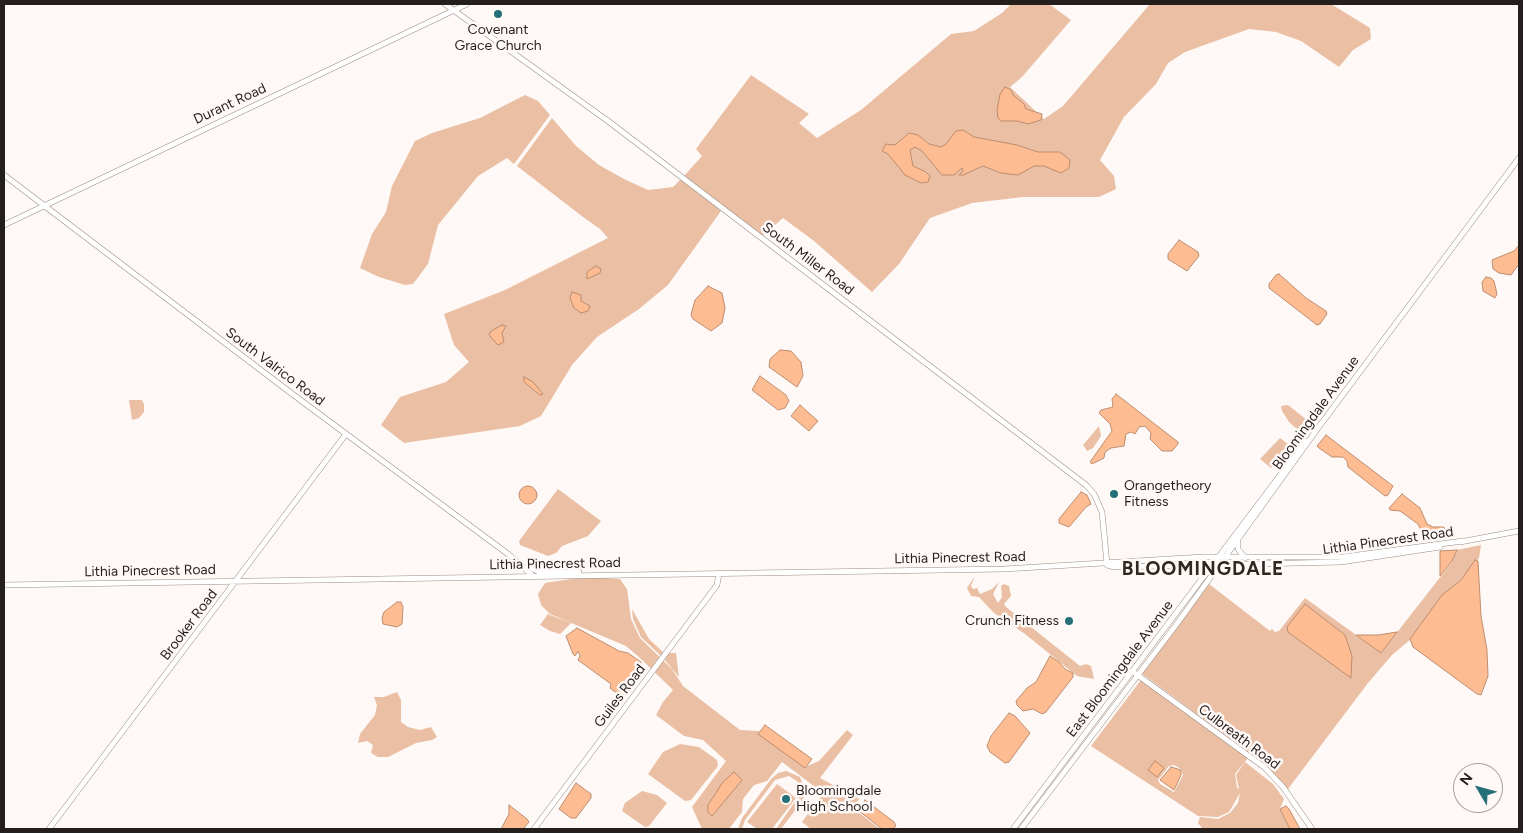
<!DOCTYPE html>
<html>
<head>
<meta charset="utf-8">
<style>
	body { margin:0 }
	#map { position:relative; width:1523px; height:833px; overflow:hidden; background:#fef9f6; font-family:Figtree,sans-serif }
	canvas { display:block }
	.frame { position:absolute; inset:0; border:5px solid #241f1c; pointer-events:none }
	.north { position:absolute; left:1453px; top:763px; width:50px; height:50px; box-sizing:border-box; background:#fef9f6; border:1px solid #a7a29f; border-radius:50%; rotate:307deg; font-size:14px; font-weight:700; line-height:20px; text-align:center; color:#241f1c }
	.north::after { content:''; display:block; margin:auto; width:18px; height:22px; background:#257077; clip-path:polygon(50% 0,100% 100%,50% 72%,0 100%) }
</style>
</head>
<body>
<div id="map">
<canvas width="1523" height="833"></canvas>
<div class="frame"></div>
<div class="north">N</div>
</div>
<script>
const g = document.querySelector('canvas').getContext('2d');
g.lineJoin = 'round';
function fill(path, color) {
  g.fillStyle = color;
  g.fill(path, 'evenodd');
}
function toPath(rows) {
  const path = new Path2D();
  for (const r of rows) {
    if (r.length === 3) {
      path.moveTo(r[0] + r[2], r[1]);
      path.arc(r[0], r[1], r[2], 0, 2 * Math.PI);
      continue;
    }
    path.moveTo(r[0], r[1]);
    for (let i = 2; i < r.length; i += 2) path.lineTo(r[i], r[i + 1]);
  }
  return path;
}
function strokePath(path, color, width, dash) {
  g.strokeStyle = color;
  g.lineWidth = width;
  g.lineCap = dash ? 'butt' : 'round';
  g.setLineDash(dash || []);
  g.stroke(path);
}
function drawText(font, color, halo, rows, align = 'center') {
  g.font = font + ' Figtree,sans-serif';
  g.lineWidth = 5;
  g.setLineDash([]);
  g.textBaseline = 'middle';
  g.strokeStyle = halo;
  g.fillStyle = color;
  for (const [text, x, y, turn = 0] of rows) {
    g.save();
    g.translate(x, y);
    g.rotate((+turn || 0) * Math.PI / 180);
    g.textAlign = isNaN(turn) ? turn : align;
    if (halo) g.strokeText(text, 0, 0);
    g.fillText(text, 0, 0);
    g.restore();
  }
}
fill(toPath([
	[1011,4,1049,4,1071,20,1022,77,1010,87,1044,119,1063,106,1150,4,1331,4,1370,28,1371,39,1353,50,1339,67,1301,41,1276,32,1249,29,1185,52,1168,63,1156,84,1124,117,1100,160,1114,176,1116,189,1099,197,1023,197,972,203,930,218,899,264,872,292,814,241,783,218,762,236,684,176,702,156,696,149,751,75,809,114,799,123,817,138,861,110,951,34,974,31,1002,13],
	[525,95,538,101,550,115,514,164,507,158,478,176,438,225,428,264,413,284,405,285,379,277,360,268,372,234,386,212,392,186,415,141,432,133,480,118],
	[552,118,576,146,599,165,624,179,648,190,673,187,682,178,721,211,668,285,639,309,597,337,572,365,541,416,520,426,404,443,381,425,400,397,446,382,469,362,454,345,444,314,505,290,608,238,600,229,583,217,517,166],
	[129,400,142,400,144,404,144,412,139,418,132,420],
	[1288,405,1307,420,1298,430,1289,422,1282,411,1281,406],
	[1099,426,1101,436,1093,448,1087,451,1083,445],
	[1280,438,1288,444,1271,468,1260,459],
	[558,489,601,521,588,536,562,546,556,553,548,556,520,545,519,541],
	[1481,545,1479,558,1411,639,1392,655,1368,683,1288,789,1263,763,1141,673,1209,584,1270,631,1272,629,1275,632,1279,631,1305,598,1381,653,1452,562,1457,550],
	[975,576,971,586,973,589,977,588,980,594,992,589,999,582,993,594,998,603,1002,597,1001,586,1004,584,1009,586,1011,596,1004,604,1006,607,1080,666,1086,664,1091,666,1094,679,1077,676,1025,634,994,613,979,597,971,596,967,588],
	[584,577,620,579,627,589,631,619,640,638,672,669,683,686,740,730,758,731,805,767,819,761,847,730,853,735,820,778,859,799,854,809,880,829,811,829,802,822,823,793,782,762,767,781,754,785,743,799,742,812,729,829,702,829,692,807,726,761,703,740,684,736,656,715,663,702,673,690,640,658,626,646,550,614,541,605,538,594,545,583],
	[632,609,649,639,664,653,661,656,641,637,633,619],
	[548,614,550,615,571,623,560,634,550,631,540,625],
	[668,653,676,653,679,677,664,659],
	[1141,680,1248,758,1235,774,1237,788,1239,789,1236,775,1245,762,1273,784,1284,799,1280,809,1290,829,1203,829,1198,823,1200,817,1218,819,1230,813,1238,803,1240,793,1229,812,1218,817,1198,816,1091,746],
	[1174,765,1181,769,1183,775,1174,792,1160,784,1158,780,1169,766],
	[397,692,401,700,401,722,408,727,420,730,431,727,437,737,432,740,416,743,388,757,378,757,371,753,373,745,367,741,358,743,360,734,375,715,377,705,374,697,384,697],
	[680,744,699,747,717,760,718,766,691,800,685,801,648,774,663,752],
	[786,771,800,777,805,791,803,800,781,829,776,829,801,793,798,782,789,776,775,780,745,820,742,829,738,829,742,818,771,779,778,773],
	[777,784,796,798,772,829,757,829,747,822],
	[642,791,657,795,667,803,649,826,645,827,622,811,625,803]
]), '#eabfa3');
const water = toPath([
	[1005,87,1011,90,1013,95,1024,104,1026,109,1042,114,1041,120,1028,124,1017,121,1001,121,998,118,997,110,1000,94,1005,87],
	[963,130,974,137,1017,145,1038,152,1060,152,1070,160,1069,168,1061,173,1044,166,1034,166,1018,175,1001,173,983,166,963,175,959,175,963,171,962,168,954,175,942,175,922,151,915,147,910,150,913,166,926,172,930,176,928,182,921,183,905,175,888,154,882,151,886,144,895,145,909,133,918,135,929,144,941,147,946,144,956,131,963,130],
	[1179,240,1198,252,1199,256,1187,271,1168,259,1168,254,1179,240],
	[1519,245,1519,264,1511,275,1499,273,1493,269,1492,260,1514,251,1519,245],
	[596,266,601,269,600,273,587,279,587,272,596,266],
	[1279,274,1306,298,1326,311,1327,314,1320,324,1317,325,1269,288,1269,284,1276,275,1279,274],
	[1486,277,1491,278,1494,281,1497,294,1495,298,1483,291,1482,282,1486,277],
	[708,286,722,293,725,308,722,323,711,331,693,319,691,315,695,300,708,286],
	[572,292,581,295,581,301,590,306,588,311,581,313,574,308,570,298,572,292],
	[502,325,506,326,502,333,504,342,498,345,489,335,491,331,502,325],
	[780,350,791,351,801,362,803,376,797,387,769,367,770,359,780,350],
	[760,376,786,395,789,401,785,408,778,410,752,390,760,376],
	[524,377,533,382,543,394,540,395,524,382,524,377],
	[1116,394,1178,442,1178,444,1172,451,1162,451,1150,439,1151,433,1145,426,1139,427,1135,434,1131,432,1126,434,1124,446,1111,448,1105,452,1104,458,1092,464,1090,462,1112,431,1110,424,1099,413,1101,410,1113,407,1112,399,1116,394],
	[800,405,818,421,809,431,791,416,800,405],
	[1326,435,1393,486,1388,495,1385,496,1348,467,1347,461,1343,457,1332,457,1319,448,1317,446,1326,435],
	[528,495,9],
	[1081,492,1087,495,1091,504,1086,507,1069,527,1059,523,1059,519,1081,492],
	[1402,494,1420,508,1427,524,1433,527,1443,527,1451,532,1434,536,1428,530,1421,530,1418,524,1400,511,1390,510,1389,508,1402,494],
	[1457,550,1452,561,1440,576,1440,551,1457,550],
	[1475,560,1478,561,1481,616,1487,650,1488,676,1481,695,1477,694,1413,647,1410,639,1442,595,1461,580,1475,560],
	[397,602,401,602,403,607,402,624,397,627,383,624,382,618,384,612,397,602],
	[1305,604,1345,635,1352,656,1351,678,1288,632,1287,627,1305,604],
	[577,628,619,651,628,653,641,662,641,669,622,697,610,688,611,684,578,660,580,656,578,651,575,656,573,654,566,636,577,628],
	[1397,632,1381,653,1356,635,1378,635,1397,632],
	[1050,656,1059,662,1065,669,1073,673,1073,677,1046,712,1042,714,1033,709,1023,711,1017,705,1016,701,1027,688,1036,682,1050,656],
	[1009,713,1015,716,1030,733,1009,762,1005,763,990,752,987,746,991,736,1009,713],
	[765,725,812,759,805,768,758,734,765,725],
	[1155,761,1164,768,1157,777,1148,770,1155,761],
	[1171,767,1181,770,1181,775,1174,790,1160,780,1171,767],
	[734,772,742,780,712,816,708,812,708,805,723,782,734,772],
	[576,783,591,794,591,798,576,818,571,818,559,809,576,783],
	[865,800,894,822,896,826,892,829,882,829,859,811,865,800],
	[509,805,527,819,529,822,523,829,501,829,509,814,509,805],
	[1286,806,1289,809,1300,829,1290,829,1280,809,1286,806]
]);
fill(water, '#febc92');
strokePath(water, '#bd8d6f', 1);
const secondary = toPath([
	[445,4,608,121,1086,485,1094,494,1102,512,1107,564],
	[4,175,295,396,508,554,533,576],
	[4,225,467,4],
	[1238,541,1238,549,1245,558],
	[1460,542,1519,531],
	[1192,564,1200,571,1201,579],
	[1107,565,1114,567,1341,562,1440,547],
	[529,567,539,572,579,572],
	[4,585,1004,569,1203,557,1343,557,1463,541],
	[1132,671,1264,767,1283,787,1312,829],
	[49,829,346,434],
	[534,829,717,585,719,573],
	[1013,829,1306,441],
	[1021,829,1176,625,1318,428,1519,158]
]);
strokePath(secondary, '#988c84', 6);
strokePath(secondary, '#fff', 5);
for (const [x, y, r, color] of [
	[498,14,5,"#257077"],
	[1114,494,5,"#257077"],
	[1069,621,5,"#257077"],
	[786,799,5,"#257077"]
]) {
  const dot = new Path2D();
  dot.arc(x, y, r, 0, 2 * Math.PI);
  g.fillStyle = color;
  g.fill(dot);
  strokePath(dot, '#fef9f6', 2);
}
drawText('14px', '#241f1c', '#fef9f6', [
	["Covenant",498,30,"center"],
	["Grace Church",498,46,"center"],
	["Orangetheory",1124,486],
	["Fitness",1124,502],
	["Crunch Fitness",1059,621,"right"],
	["Bloomingdale",796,791],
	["High School",796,807]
], 'left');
drawText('14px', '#241f1c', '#fef9f6', [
	["Durant Road",230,104,-25],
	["South Miller Road",808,259,37],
	["South Valrico Road",275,367,37],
	["Bloomingdale Avenue",1316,413,-54],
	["Lithia Pinecrest Road",1388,541,-8],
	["Lithia Pinecrest Road",960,558,-1],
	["Lithia Pinecrest Road",555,564,-1],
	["Lithia Pinecrest Road",150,571,-1],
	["Brooker Road",189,625,-53],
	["East Bloomingdale Avenue",1120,669,-53],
	["Guiles Road",620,696,-53],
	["Culbreath Road",1239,737,37]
]);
g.letterSpacing = '1px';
drawText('bold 19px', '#312721', '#fef9f6', [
	["BLOOMINGDALE",1203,569]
]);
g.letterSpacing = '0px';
</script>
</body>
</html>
